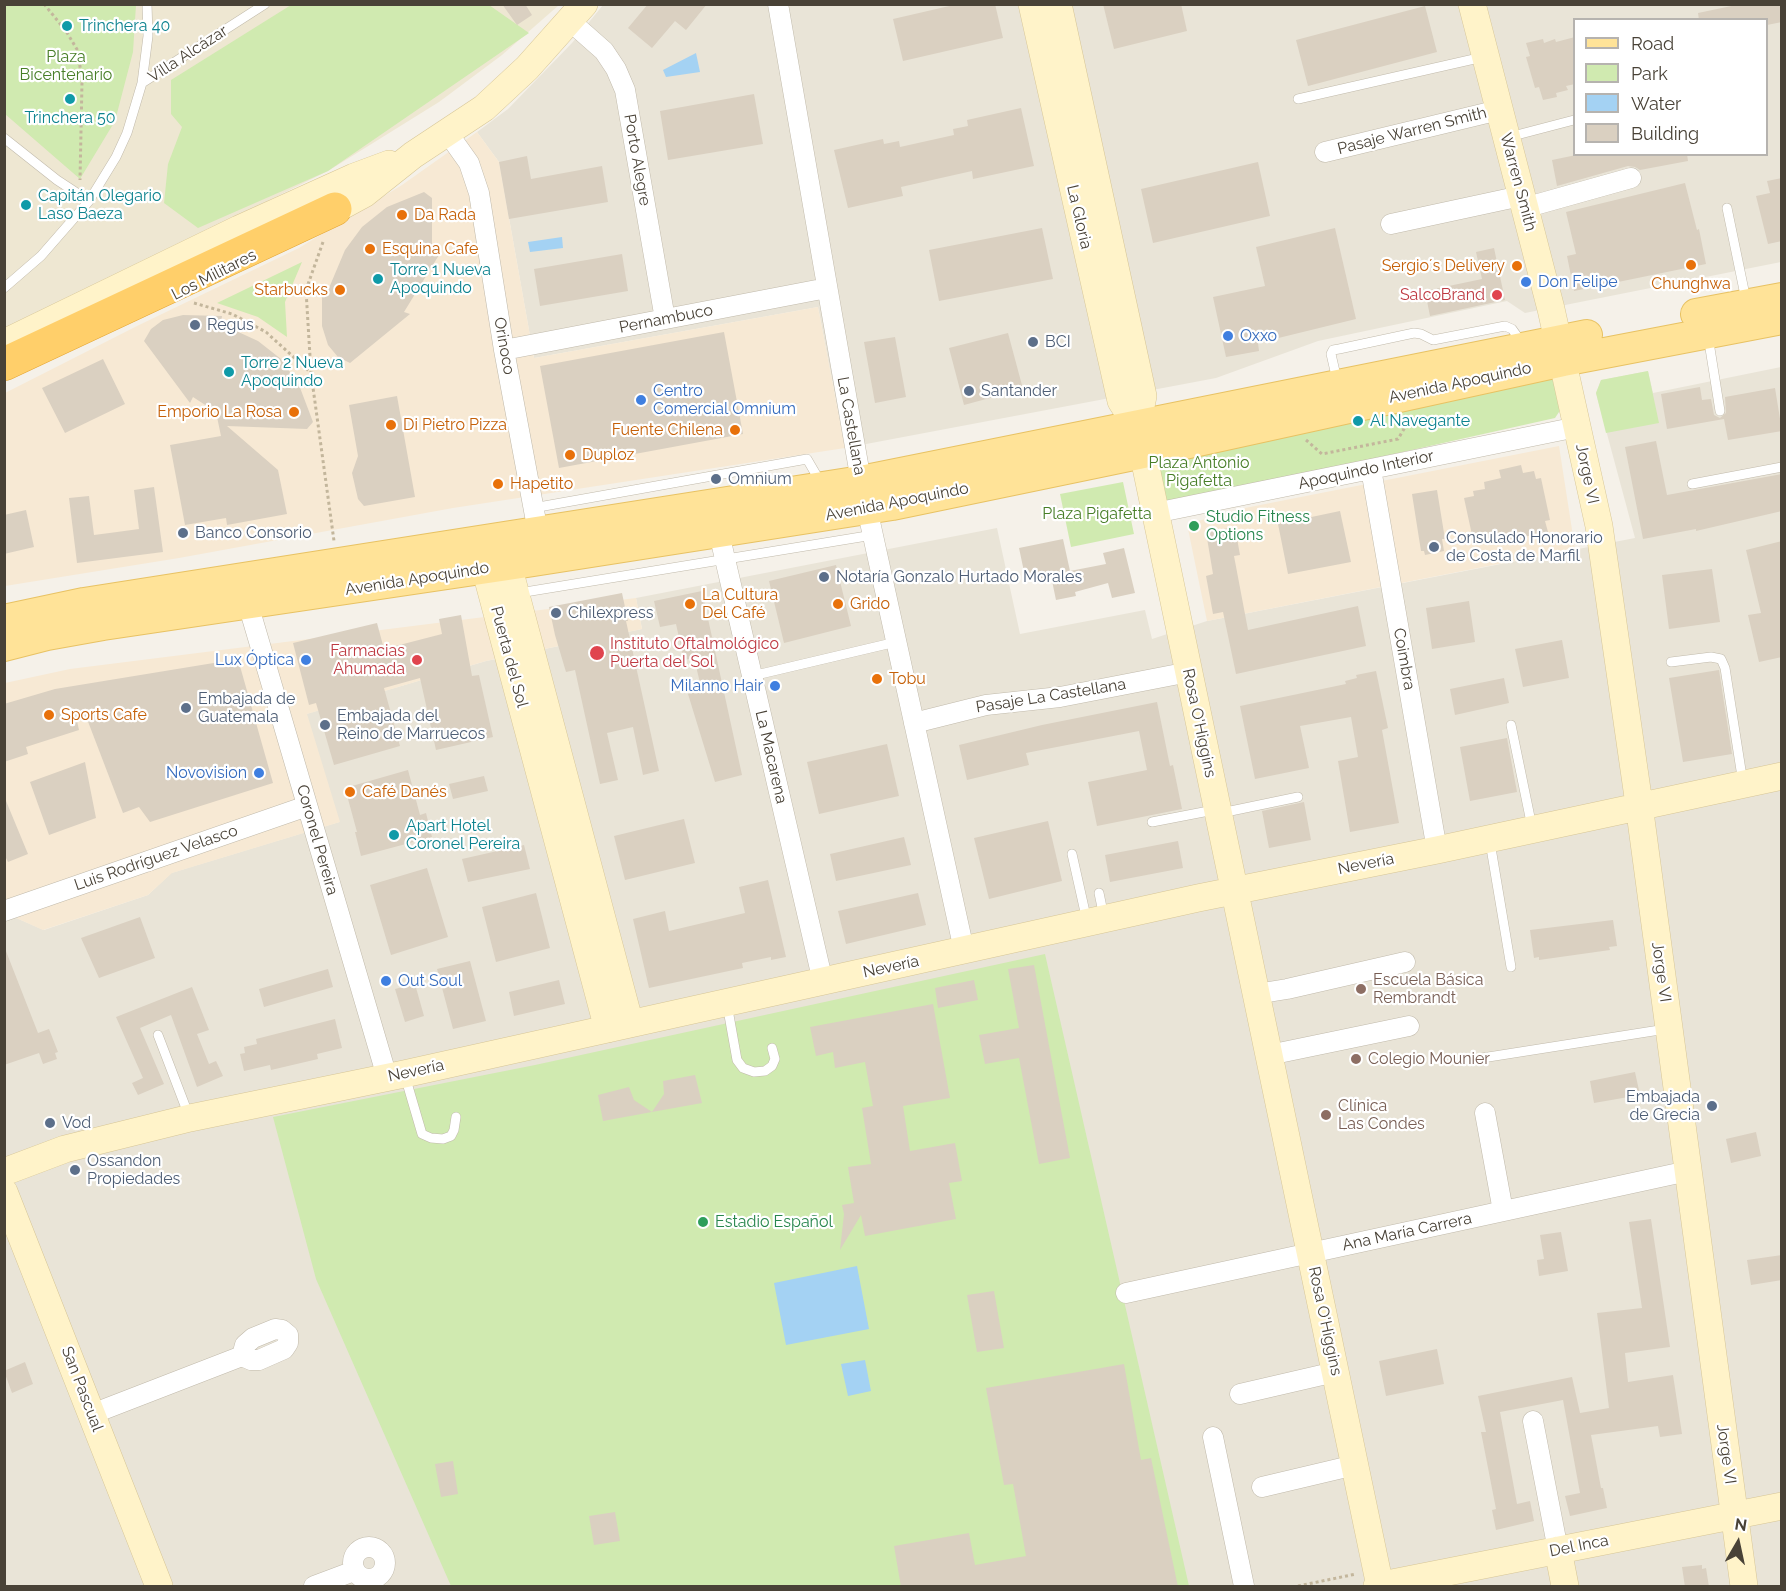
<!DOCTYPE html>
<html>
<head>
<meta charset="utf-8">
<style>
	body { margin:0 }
	#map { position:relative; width:1786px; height:1591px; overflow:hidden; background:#f5f1e9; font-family:Raleway,sans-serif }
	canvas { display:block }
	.frame { position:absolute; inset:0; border:6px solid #494237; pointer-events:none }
	.legend { position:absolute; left:1573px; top:18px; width:195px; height:138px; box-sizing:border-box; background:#fff; border:2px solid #b6b3af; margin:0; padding:8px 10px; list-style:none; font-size:18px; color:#494237 }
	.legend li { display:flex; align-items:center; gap:12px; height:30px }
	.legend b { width:30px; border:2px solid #b6b3af }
	.north { position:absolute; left:1708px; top:1513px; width:60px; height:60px; -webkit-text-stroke:4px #fff; paint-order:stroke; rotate:9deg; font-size:16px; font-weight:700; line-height:24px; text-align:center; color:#494237 }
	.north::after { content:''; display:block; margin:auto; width:21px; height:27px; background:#494237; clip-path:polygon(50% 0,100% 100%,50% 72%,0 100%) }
</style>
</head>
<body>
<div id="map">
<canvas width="1786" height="1591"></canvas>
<div class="frame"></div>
<ul class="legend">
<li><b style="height:8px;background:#ffe398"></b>Road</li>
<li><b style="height:16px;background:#d0eab0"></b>Park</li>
<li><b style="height:16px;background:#a4d2f3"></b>Water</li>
<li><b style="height:16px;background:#dad0c1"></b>Building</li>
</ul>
<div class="north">N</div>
</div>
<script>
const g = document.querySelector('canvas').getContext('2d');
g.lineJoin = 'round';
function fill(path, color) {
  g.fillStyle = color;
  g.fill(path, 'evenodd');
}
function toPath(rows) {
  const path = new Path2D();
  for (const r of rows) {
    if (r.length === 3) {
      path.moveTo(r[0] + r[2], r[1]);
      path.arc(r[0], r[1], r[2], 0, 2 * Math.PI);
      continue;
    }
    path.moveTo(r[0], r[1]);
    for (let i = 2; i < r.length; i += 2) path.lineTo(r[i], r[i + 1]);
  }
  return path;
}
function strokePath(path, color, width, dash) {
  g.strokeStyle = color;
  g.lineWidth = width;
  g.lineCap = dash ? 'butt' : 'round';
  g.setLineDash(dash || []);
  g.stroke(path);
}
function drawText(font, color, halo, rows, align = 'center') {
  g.font = font + ' Raleway,sans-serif';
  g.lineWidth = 4.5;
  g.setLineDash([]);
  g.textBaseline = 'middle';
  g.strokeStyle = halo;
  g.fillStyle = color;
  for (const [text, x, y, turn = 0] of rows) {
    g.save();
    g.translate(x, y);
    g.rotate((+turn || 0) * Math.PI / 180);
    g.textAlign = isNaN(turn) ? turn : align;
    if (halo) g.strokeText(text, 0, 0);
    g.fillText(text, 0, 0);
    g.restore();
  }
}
fill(toPath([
	[603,5,1781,5,1781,262,1525,313,1507,301,1318,341,1216,378,845,448,818,307,534,358,499,162,477,132,508,109,572,43],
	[1574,20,1766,20,1766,154,1574,154],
	[1781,367,1781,1586,5,1586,5,921,14,917,44,930,148,895,171,873,339,822,306,714,486,661,642,629,636,598,997,528,1020,634,1145,610,1152,639,1207,621,1635,538,1596,393,1601,380,1648,371,1653,393]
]), '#e9e4d7');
fill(toPath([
	[477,132,499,162,534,358,818,307,845,448,453,508,179,558,5,586,5,393,137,326,299,248,402,185],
	[1559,446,1575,549,1207,621,1187,524,1245,508],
	[636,598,642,629,486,661,307,714,340,822,172,873,148,895,43,930,14,917,5,921,5,683,70,669]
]), '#f7e9d4');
fill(toPath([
	[5,5,559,5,502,55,439,102,328,171,5,331]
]), '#eee7d2');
fill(toPath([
	[5,4,136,5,133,52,115,121,80,179,5,114],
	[291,5,489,5,529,33,328,171,198,228,164,203,168,164,182,127,171,114,171,80],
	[302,262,285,302,287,337,258,317,217,303],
	[1648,371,1659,423,1606,433,1596,393,1601,380],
	[1552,377,1561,409,1555,418,1170,504,1162,500,1154,464],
	[1123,482,1134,534,1071,547,1060,494],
	[1045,954,1189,1586,451,1586,316,1279,273,1117,535,1065]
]), '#d0eab0');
fill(toPath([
	[696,53,700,72,666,77,663,70],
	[562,237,563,248,530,252,528,242],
	[857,1266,869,1329,786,1345,774,1283],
	[865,1360,871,1391,848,1396,841,1364]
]), '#a4d2f3');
fill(toPath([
	[502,4,525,4,532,15,517,25],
	[648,4,707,4,686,30,675,21,652,48,628,28],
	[958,4,995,4,1003,38,903,61,893,19],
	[1103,4,1181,4,1187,31,1114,49],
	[1741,4,1782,4,1782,22,1767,25,1767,20,1699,20,1698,13],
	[1425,6,1437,52,1308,86,1296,40],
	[1575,37,1575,84,1566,86,1568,90,1556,93,1557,97,1543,100,1539,87,1535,88,1526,57,1530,56,1526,43,1543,39,1544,43,1555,39,1556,42],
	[754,94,763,144,668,160,660,111],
	[1021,108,1034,166,973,179,972,171,901,187,903,196,848,208,834,150,883,139,884,144,899,141,900,147,954,135,953,129,968,126,967,120],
	[1581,154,1687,154,1688,161,1640,170,1635,167,1628,166,1557,186,1552,160],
	[527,156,531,179,602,166,608,202,509,219,499,162],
	[1258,162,1270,216,1153,243,1141,189],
	[1782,178,1782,241,1768,244,1756,196,1770,193,1767,181],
	[1685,183,1697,230,1699,229,1706,264,1574,291,1567,256,1576,254,1566,212],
	[424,192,432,198,432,254,439,255,404,312,410,314,350,363,338,357,328,345,322,326,322,287,329,288,345,250,362,227,387,207],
	[1042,228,1053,279,939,301,929,250],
	[1335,228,1356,319,1258,343,1259,351,1226,357,1213,297,1265,286,1256,247],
	[1494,248,1505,300,1430,316,1425,291,1482,279,1476,252],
	[622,254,628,291,540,306,534,269],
	[183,315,222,316,221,324,258,341,281,359,299,385,313,422,307,429,227,426,278,470,287,514,227,525,226,518,185,525,170,445,221,436,216,412,193,397,190,403,144,341,151,329,163,320],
	[724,332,743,434,559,468,540,366],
	[1008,333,1023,389,964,405,949,348],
	[895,337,906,397,875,403,864,342],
	[103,359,125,404,65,433,42,388],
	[1700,387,1702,400,1711,399,1714,415,1720,418,1726,413,1725,397,1775,388,1782,431,1728,440,1724,419,1667,429,1661,394],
	[397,396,415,497,364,506,358,499,352,473,358,456,349,405],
	[1656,441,1667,495,1782,474,1782,511,1696,531,1696,529,1643,539,1625,447],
	[1521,465,1523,473,1534,471,1536,479,1541,478,1550,520,1545,521,1548,532,1494,543,1492,537,1483,540,1481,533,1472,535,1464,498,1474,496,1473,491,1485,489,1484,482,1501,478,1499,470],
	[154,487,163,552,77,563,69,498,89,496,94,535,117,532,139,529,134,490],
	[1437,490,1445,539,1442,539,1444,551,1425,555,1424,551,1421,551,1412,494],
	[26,510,34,547,4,554,4,515],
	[1340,511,1351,562,1288,574,1278,524],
	[1235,527,1240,555,1234,556,1248,630,1358,606,1366,646,1236,674,1223,612,1213,614,1206,576,1213,574,1206,532],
	[1063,539,1070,571,1106,564,1103,553,1124,548,1135,593,1112,598,1108,583,1075,592,1076,596,1056,600,1051,576,1026,581,1019,548],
	[1782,541,1782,657,1759,662,1748,615,1761,613,1746,550],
	[836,565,851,626,784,643,769,581],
	[1712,569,1720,622,1669,629,1662,575],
	[702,591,742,775,715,782,688,694,702,691,694,658,684,660,676,624,660,627,654,601],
	[622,593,628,621,626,621,659,771,643,775,633,727,607,733,618,780,600,784,575,670,566,672,555,635,549,607],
	[1469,601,1475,642,1432,649,1426,608],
	[461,615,472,676,479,675,493,737,436,750,420,678,384,688,400,746,334,765,316,703,309,705,293,643,377,623,384,649,442,634,439,619],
	[1562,640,1569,678,1523,687,1515,649],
	[238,659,273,783,150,822,139,807,123,813,87,719,77,721,79,730,26,747,28,754,4,762,4,704,55,689],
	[1719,670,1732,754,1683,762,1669,678],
	[1376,671,1388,728,1382,730,1399,823,1350,832,1338,761,1358,757,1351,717,1300,726,1309,768,1255,779,1240,706,1346,684,1345,681,1357,678,1356,675],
	[1504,678,1509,703,1455,715,1450,689],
	[1157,702,1170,766,1173,765,1182,809,1097,826,1088,782,1147,770,1139,731,1026,753,1029,765,967,780,959,745,1042,725],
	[1507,738,1517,792,1470,801,1460,747],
	[887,744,899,796,819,814,807,762],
	[85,762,96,818,49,835,30,782],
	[408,770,420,815,426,813,432,837,361,856,355,832,357,832,345,788],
	[484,776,488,791,453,799,449,784],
	[4,796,28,854,8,862,4,854],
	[1304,802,1311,840,1269,848,1262,811],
	[684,819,695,863,625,880,614,836],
	[1048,821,1062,881,989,899,974,838],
	[904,837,911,865,836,881,830,854],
	[1178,841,1183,868,1110,882,1105,855],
	[524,845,530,869,468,882,462,859],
	[427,868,448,937,391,955,370,885],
	[768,880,786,957,771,960,771,957,742,963,743,968,649,988,633,919,665,911,669,931,745,913,739,887],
	[536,893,550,948,496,962,482,907],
	[918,893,926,925,846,944,838,911],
	[140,917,155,958,99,978,81,938],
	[1613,920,1617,946,1609,947,1610,950,1539,960,1539,957,1534,958,1530,930],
	[4,946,38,1033,49,1029,58,1052,55,1053,57,1059,43,1064,39,1053,4,1065],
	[470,961,486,1021,453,1029,437,969],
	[1034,965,1070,1158,1039,1164,1019,1058,985,1064,979,1035,1019,1028,1008,969],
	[328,969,333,987,264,1007,259,989],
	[559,980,565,1004,514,1016,509,992],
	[974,980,978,1000,938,1008,935,988],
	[415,984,424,1016,405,1022,395,989],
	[192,987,209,1030,197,1034,209,1064,216,1061,223,1076,197,1087,171,1015,140,1028,164,1084,138,1095,132,1083,143,1078,116,1017],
	[933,1004,950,1098,903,1106,910,1151,955,1143,962,1181,949,1183,956,1219,865,1236,861,1215,840,1250,844,1214,842,1205,854,1203,848,1167,871,1164,862,1108,873,1106,865,1062,835,1068,833,1052,816,1056,810,1027],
	[335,1019,342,1048,317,1054,318,1059,271,1070,270,1065,244,1071,240,1054,245,1053,244,1047,257,1044,256,1039],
	[1635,1072,1640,1095,1594,1103,1590,1081],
	[695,1075,702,1103,652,1112,664,1094,663,1081],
	[629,1087,634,1100,652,1112,603,1121,598,1095],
	[1756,1132,1761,1156,1731,1163,1726,1139],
	[1651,1219,1670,1347,1625,1353,1628,1382,1673,1375,1682,1434,1660,1437,1658,1426,1591,1435,1601,1488,1603,1488,1607,1508,1570,1516,1565,1496,1580,1493,1563,1400,1500,1412,1517,1504,1530,1501,1534,1521,1496,1530,1492,1510,1496,1509,1481,1432,1486,1432,1478,1396,1572,1377,1580,1413,1609,1408,1597,1313,1642,1308,1629,1222],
	[1561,1232,1568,1271,1539,1276,1537,1260,1544,1259,1540,1235],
	[1782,1255,1782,1280,1751,1285,1747,1260],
	[994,1291,1004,1348,977,1352,967,1295],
	[1437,1349,1444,1384,1386,1396,1379,1361],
	[25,1362,33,1384,12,1393,4,1371],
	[1124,1364,1141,1460,1151,1458,1178,1587,901,1587,894,1546,969,1533,975,1565,1026,1556,1013,1484,1004,1485,986,1388],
	[453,1461,458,1494,441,1497,435,1464],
	[615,1512,620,1541,594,1545,589,1516],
	[1702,1565,1702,1569,1706,1568,1709,1587,1685,1587,1682,1567]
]), '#dad0c1');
const lane = toPath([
	[142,83,265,4],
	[1298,99,1483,57],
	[1509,137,1574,120],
	[4,138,57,180,89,201],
	[1727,208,1746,300],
	[4,288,41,256,89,201,116,157,127,133,142,83,148,36,147,4],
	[1708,336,1720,411],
	[1337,380,1331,354,1333,350,1339,349,1414,333,1421,334,1433,340,1505,326,1512,329,1522,343],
	[1692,484,1782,467],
	[533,508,807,459,821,483],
	[519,593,873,535],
	[1671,662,1711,657,1721,659,1725,668,1743,783],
	[752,676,896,642],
	[1511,725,1532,827],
	[1221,813,1298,797],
	[1152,822,1214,810],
	[1490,842,1511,967],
	[1072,854,1087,921],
	[1099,893,1104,917],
	[727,1004,737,1060,743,1068,754,1072,765,1071,772,1066,775,1059,772,1048],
	[158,1035,189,1116],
	[1482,1058,1666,1029],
	[405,1076,422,1134,431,1138,443,1139,451,1136,454,1130,456,1117]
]);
const street = toPath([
	[778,4,861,481,964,950],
	[570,21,604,51,616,69,625,90,665,319],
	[447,132,469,163,479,193,504,350,538,532],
	[1325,152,1499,110],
	[1524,208,1631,178],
	[1391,224,1521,196],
	[504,350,827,288],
	[1371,469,1437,850],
	[1155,513,1577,427],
	[719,533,823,982],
	[248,604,387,1077],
	[914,723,986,705,1060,697,1189,672],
	[4,911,307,806],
	[1256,994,1287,989,1405,962],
	[1269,1055,1409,1026],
	[1485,1113,1503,1211],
	[1126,1293,1688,1171],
	[1240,1394,1335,1372],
	[92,1414,242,1356,251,1360,259,1360,284,1349,288,1343,288,1335,282,1330,275,1329,253,1338,245,1345,242,1356],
	[1533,1421,1558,1550],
	[1213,1437,1244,1586],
	[1262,1487,1355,1465],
	[369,1563,16],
	[314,1586,354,1571]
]);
const secondary = toPath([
	[1032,4,1121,401,1137,426],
	[1058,4,1143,396,1137,426,1143,453,1380,1586],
	[1472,4,1551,309,1599,526,1637,790,1744,1586],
	[318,219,364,194,413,155,484,108,527,68,584,4],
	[4,343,239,229,354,177,389,164],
	[508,565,630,1024],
	[485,568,608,1029],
	[4,1172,65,1149,190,1118,404,1074,1198,898,1437,850,1782,776],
	[4,1192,159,1586],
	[1558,1550,1565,1586],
	[1377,1586,1782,1506]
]);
const primary = toPath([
	[1696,314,1782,298],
	[4,620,84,603,861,481,1587,335],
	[4,646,47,635,103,625,508,565,892,505,1143,453,1563,361,1782,319]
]);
const highway = toPath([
	[4,364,335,209]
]);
strokePath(lane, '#c1baab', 10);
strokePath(street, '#c1baab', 21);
strokePath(secondary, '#d7c697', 28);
strokePath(primary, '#e8c263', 32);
strokePath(highway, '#e3a534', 34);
strokePath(toPath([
	[44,4,66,31,78,51,82,82,80,180],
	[323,242,306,290,311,373,334,541],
	[194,303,232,314,266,332,310,372],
	[1306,440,1322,454,1398,439,1410,419],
	[1298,1586,1356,1574]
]), '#c3b69c', 3, [3, 3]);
strokePath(lane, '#fff', 9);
strokePath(street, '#fff', 20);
strokePath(secondary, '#fff3c9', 27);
strokePath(primary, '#ffe398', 30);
strokePath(highway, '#ffcf6a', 33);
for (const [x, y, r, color] of [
	[67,26,6,"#0f9aa8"],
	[70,99,6,"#0f9aa8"],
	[26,205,6,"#0f9aa8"],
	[402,215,6,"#e8710a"],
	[370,249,6,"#e8710a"],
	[1691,265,6,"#e8710a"],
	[1517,266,6,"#e8710a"],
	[378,279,6,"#0f9aa8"],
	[1526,282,6,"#3f7fe0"],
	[340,290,6,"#e8710a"],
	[1497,295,6,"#e0444e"],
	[195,325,6,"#5c6f8a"],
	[1228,336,6,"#3f7fe0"],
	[1033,342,6,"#5c6f8a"],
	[229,372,6,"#0f9aa8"],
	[969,391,6,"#5c6f8a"],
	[641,400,6,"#3f7fe0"],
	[294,412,6,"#e8710a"],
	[1358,421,6,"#0f9aa8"],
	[391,425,6,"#e8710a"],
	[735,430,6,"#e8710a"],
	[570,455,6,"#e8710a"],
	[716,479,6,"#5c6f8a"],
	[498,484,6,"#e8710a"],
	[1194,526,6,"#2e9e5b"],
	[183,533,6,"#5c6f8a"],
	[1434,547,6,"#5c6f8a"],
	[824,577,6,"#5c6f8a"],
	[690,604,6,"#e8710a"],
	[838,604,6,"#e8710a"],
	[556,613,6,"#5c6f8a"],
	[597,653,8,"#e0444e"],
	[306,660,6,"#3f7fe0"],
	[417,660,6,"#e0444e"],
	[877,679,6,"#e8710a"],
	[775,686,6,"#3f7fe0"],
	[186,708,6,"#5c6f8a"],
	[49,715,6,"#e8710a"],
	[325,725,6,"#5c6f8a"],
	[259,773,6,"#3f7fe0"],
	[350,792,6,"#e8710a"],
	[394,835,6,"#0f9aa8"],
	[386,981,6,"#3f7fe0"],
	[1361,989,6,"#8d6e63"],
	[1356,1059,6,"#8d6e63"],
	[1712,1106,6,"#5c6f8a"],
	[1326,1115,6,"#8d6e63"],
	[50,1123,6,"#5c6f8a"],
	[75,1170,6,"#5c6f8a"],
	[703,1222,6,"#2e9e5b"]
]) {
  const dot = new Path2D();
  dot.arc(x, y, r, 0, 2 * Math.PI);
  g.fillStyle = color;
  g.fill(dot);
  strokePath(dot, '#fff', 2);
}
drawText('16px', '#0d838f', '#fff', [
	["Trinchera 40",79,26],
	["Trinchera 50",70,118,"center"],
	["Capitán Olegario",38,196],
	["Laso Baeza",38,214],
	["Torre 1 Nueva",390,270],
	["Apoquindo",390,288],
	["Torre 2 Nueva",241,363],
	["Apoquindo",241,381],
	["Al Navegante",1370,421],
	["Apart Hotel",406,826],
	["Coronel Pereira",406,844]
], 'left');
drawText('16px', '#494237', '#fff', [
	["Villa Alcázar",188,54,-33],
	["Pasaje Warren Smith",1412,131,-14],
	["Porto Alegre",637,160,80],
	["Warren Smith",1518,182,75],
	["La Gloria",1079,217,77],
	["Los Militares",214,275,-27],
	["Pernambuco",666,319,-11],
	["Orinoco",504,346,80],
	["Avenida Apoquindo",1460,383,-12],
	["La Castellana",851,426,80],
	["Apoquindo Interior",1366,470,-12],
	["Jorge VI",1587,474,78],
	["Avenida Apoquindo",897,502,-11],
	["Avenida Apoquindo",417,579,-9],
	["Puerta del Sol",509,657,75],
	["Coimbra",1404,659,80],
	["Pasaje La Castellana",1051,696,-9],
	["Rosa O'Higgins",1199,723,78],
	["La Macarena",771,757,77],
	["Coronel Pereira",317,840,74],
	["Luis Rodríguez Velasco",156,858,-19],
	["Nevería",1366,864,-11],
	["Nevería",891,967,-12],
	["Jorge VI",1661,972,82],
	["Nevería",416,1071,-12],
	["Ana María Carrera",1407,1232,-12],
	["Rosa O'Higgins",1325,1321,78],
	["San Pascual",82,1389,69],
	["Jorge VI",1726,1454,82],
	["Del Inca",1579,1546,-11]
]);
drawText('16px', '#477e27', '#fff', [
	["Plaza",66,57],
	["Bicentenario",66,75],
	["Plaza Antonio",1199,463],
	["Pigafetta",1199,481],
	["Plaza Pigafetta",1097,514]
]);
drawText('16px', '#c56008', '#fff', [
	["Da Rada",414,215],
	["Esquina Cafe",382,249],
	["Sergio´s Delivery",1505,266,"right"],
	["Chunghwa",1691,284,"center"],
	["Starbucks",328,290,"right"],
	["Emporio La Rosa",282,412,"right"],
	["Di Pietro Pizza",403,425],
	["Fuente Chilena",723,430,"right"],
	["Duploz",582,455],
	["Hapetito",510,484],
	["La Cultura",702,595],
	["Del Café",702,613],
	["Grido",850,604],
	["Tobu",889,679],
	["Sports Cafe",61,715],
	["Café Danés",362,792]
], 'left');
drawText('16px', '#366cbe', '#fff', [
	["Don Felipe",1538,282],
	["Oxxo",1240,336],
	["Centro",653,391],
	["Comercial Omnium",653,409],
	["Lux Óptica",294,660,"right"],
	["Milanno Hair",763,686,"right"],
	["Novovision",247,773,"right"],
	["Out Soul",398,981]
], 'left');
drawText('16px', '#be3a42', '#fff', [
	["SalcoBrand",1485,295],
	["Instituto Oftalmológico",610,644,"left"],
	["Puerta del Sol",610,662,"left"],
	["Farmacias",405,651],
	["Ahumada",405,669]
], 'right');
drawText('16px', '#4e5e75', '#fff', [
	["Regus",207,325],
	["BCI",1045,342],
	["Santander",981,391],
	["Omnium",728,479],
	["Banco Consorio",195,533],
	["Consulado Honorario",1446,538],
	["de Costa de Marfil",1446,556],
	["Notaría Gonzalo Hurtado Morales",836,577],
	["Chilexpress",568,613],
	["Embajada de",198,699],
	["Guatemala",198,717],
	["Embajada del",337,716],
	["Reino de Marruecos",337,734],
	["Embajada",1700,1097,"right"],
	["de Grecia",1700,1115,"right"],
	["Vod",62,1123],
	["Ossandon",87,1161],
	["Propiedades",87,1179]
], 'left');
drawText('16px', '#27864d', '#fff', [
	["Studio Fitness",1206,517],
	["Options",1206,535],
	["Estadio Español",715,1222]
], 'left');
drawText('16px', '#785e54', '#fff', [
	["Escuela Básica",1373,980],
	["Rembrandt",1373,998],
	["Colegio Mounier",1368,1059],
	["Clínica",1338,1106],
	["Las Condes",1338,1124]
], 'left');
</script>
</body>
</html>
